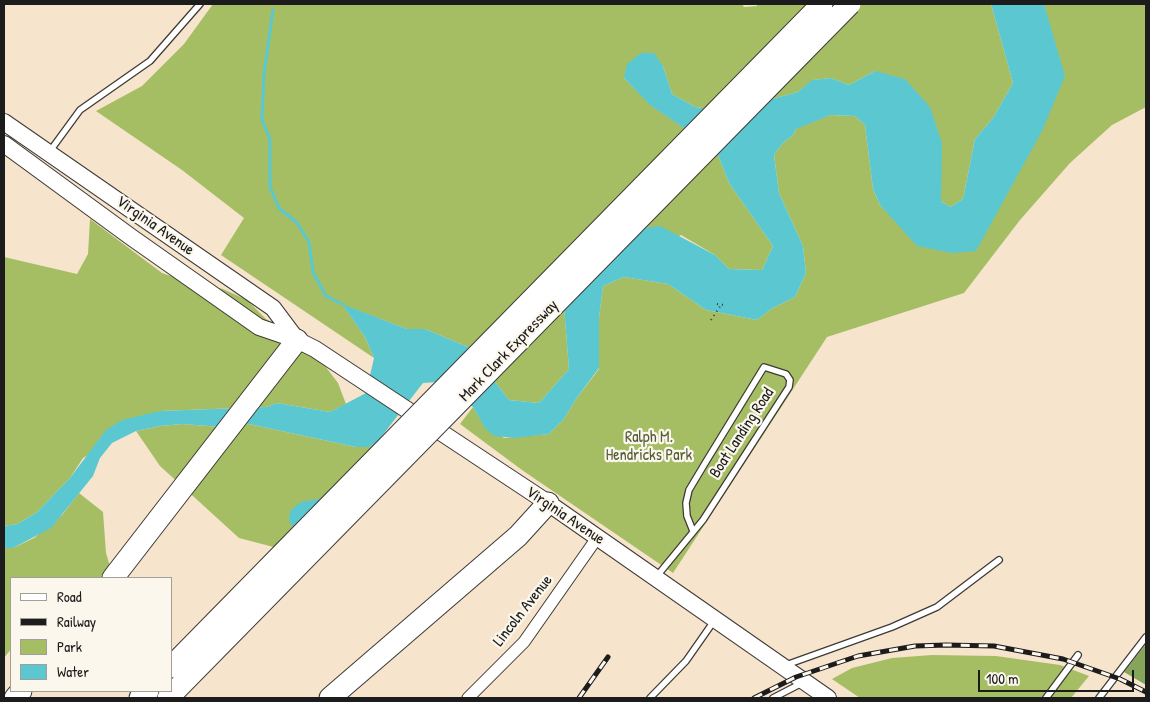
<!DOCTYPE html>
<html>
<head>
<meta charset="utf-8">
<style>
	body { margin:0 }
	#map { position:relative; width:1150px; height:702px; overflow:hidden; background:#f6e4cc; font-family:"Patrick Hand",sans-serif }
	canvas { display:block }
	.frame { position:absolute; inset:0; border:5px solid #1c1c1c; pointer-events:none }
	.legend { position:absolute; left:10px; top:577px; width:162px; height:115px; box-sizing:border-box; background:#fbf7ec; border:1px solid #a29f99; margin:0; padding:6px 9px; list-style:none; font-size:15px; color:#1c1c1c }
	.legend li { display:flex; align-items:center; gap:10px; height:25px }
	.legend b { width:25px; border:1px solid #a29f99 }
	.scale { position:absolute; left:978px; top:670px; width:156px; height:22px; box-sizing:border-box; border:2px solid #1c1c1c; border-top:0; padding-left:6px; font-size:15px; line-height:18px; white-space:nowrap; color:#1c1c1c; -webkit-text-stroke:4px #fbf7ec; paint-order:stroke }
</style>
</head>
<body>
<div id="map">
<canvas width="1150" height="702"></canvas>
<div class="frame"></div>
<ul class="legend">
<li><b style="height:6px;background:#fff"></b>Road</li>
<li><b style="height:6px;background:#1c1c1c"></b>Railway</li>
<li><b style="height:14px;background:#a5be64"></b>Park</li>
<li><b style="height:14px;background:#5bc8d1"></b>Water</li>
</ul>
<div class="scale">100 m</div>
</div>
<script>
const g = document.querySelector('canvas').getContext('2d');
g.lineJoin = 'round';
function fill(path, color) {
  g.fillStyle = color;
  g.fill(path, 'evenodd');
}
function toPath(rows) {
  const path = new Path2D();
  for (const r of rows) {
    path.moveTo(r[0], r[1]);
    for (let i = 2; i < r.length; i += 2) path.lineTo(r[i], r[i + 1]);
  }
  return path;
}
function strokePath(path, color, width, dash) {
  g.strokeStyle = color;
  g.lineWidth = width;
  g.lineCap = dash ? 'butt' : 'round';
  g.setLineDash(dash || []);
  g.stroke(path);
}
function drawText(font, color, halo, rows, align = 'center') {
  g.font = font + ' "Patrick Hand",sans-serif';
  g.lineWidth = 4.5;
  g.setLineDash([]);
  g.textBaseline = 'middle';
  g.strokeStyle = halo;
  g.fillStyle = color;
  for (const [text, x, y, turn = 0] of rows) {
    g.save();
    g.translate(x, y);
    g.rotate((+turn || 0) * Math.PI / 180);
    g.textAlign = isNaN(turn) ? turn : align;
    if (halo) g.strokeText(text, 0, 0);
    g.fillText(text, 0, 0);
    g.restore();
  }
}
fill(toPath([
	[213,4,742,4,744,7,757,6,757,4,991,4,1013,83,993,118,975,139,963,199,950,207,941,201,941,185,875,71,849,85,831,78,813,80,798,92,726,111,695,107,672,94,663,66,624,78,651,105,716,150,729,183,773,246,762,270,729,269,715,255,681,235,564,307,569,369,539,403,509,400,468,347,425,329,407,329,343,305,365,337,374,358,221,255,244,218,182,170,96,111,142,86,184,44],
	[1044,4,1146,4,1146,107,1112,125,1070,163,1020,220,964,293,827,337,673,573,522,470,460,424,473,407,479,417,504,438,549,434,564,419,576,399,599,369,599,318,603,286,624,277,668,284,706,310,757,320,771,309,795,297,806,273,803,246,779,193,774,155,783,143,793,135,796,129,804,124,831,115,855,116,865,125,873,189,880,205,895,220,952,253],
	[90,219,162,273,188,282,223,289,247,300,266,319,306,341,338,383,346,404,330,412,277,403,266,407,160,411,83,458,70,478,36,513,17,524,4,526,4,257,77,274,88,254],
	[182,424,221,427,249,424,356,447,369,447,378,441,285,550,239,538,160,466,136,431,160,426],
	[79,493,103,512,106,553,113,577,11,578,11,649,4,658,4,548,13,548,34,538,62,515],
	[932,655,996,656,1060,665,1089,676,1071,698,860,698,832,679,852,668,892,658]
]), '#a5be64');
fill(toPath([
	[1146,644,1146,685,1124,672]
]), '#84a55a');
fill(toPath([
	[991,4,1044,4,1065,76,1042,131,976,251,952,253,917,246,880,205,873,189,865,125,855,116,831,115,796,129,793,135,783,143,774,155,779,193,803,246,806,273,795,297,771,309,757,320,706,310,668,284,624,277,603,286,599,318,599,368,576,399,564,419,549,434,515,438,494,436,485,428,473,407,438,382,423,383,378,441,369,447,356,447,249,424,221,427,182,424,160,426,136,431,112,443,100,458,93,476,51,528,13,548,4,548,4,526,17,524,36,513,70,478,106,430,122,420,160,411,266,407,277,403,330,412,366,393,374,358,365,337,342,304,407,329,425,329,468,347,509,400,539,403,569,369,564,307,628,230,660,226,715,255,729,269,762,270,773,246,729,183,716,150,650,105,624,78,627,64,641,53,654,53,663,66,672,94,695,107,726,111,798,92,812,80,831,78,849,85,875,71,905,79,930,107,942,143,941,201,950,207,963,199,975,139,993,118,1013,83],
	[336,496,295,530,289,521,290,511,301,502]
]), '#5bc8d1');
strokePath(toPath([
	[273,10,264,74,262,120,270,139,270,187,279,208,297,223,309,242,313,272,326,296,342,304]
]), '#5bc8d1', 3);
const lane = toPath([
	[50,151,80,110,150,61,200,4],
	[657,576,703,520,789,387,790,380,786,374,764,367,707,460,689,490,686,503,687,516,693,531],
	[786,665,892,627,937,607,999,560],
	[650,698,686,661,714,621],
	[773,698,802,683],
	[1046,698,1078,655],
	[1099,698,1146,637]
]);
const street = toPath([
	[468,698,524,642,597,538]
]);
const secondary = toPath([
	[4,122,273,308,297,340],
	[4,144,131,237,259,327,297,340,315,349,548,503,828,698]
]);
const highway = toPath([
	[113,578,297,340],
	[15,698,21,691],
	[140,698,148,691],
	[330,698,518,536,548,503]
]);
strokePath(lane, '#3d3a36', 8);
strokePath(street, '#3d3a36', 13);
strokePath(secondary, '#3d3a36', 18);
strokePath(highway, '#3d3a36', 23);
strokePath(toPath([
	[717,304,724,305],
	[711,320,721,305]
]), '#3d3a36', 2, [1, 4]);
strokePath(lane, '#fff', 5.5);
strokePath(street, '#fff', 11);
strokePath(secondary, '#fff', 16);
strokePath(highway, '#fff', 21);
const rail = toPath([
	[579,698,608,657],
	[754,698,796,677,858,656,915,646,946,645,994,646,1063,659,1120,679,1146,692]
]);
strokePath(rail, '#1c1c1c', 5);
strokePath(rail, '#fbf7ec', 3, [9]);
const highwayBridge = toPath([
	[171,667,822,4],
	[168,698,850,4]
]);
strokePath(highwayBridge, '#3d3a36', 23, []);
strokePath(highwayBridge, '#fff', 21);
drawText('16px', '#1c1c1c', '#fbf7ec', [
	["Virginia Avenue",155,226,35],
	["Mark Clark Expressway",509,351,-46],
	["Boat Landing Road",742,433,-57],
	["Virginia Avenue",565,516,34],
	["Lincoln Avenue",523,611,-52]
]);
drawText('16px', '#535d39', '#fbf7ec', [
	["Ralph M.",649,438],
	["Hendricks Park",649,456]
]);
</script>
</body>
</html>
